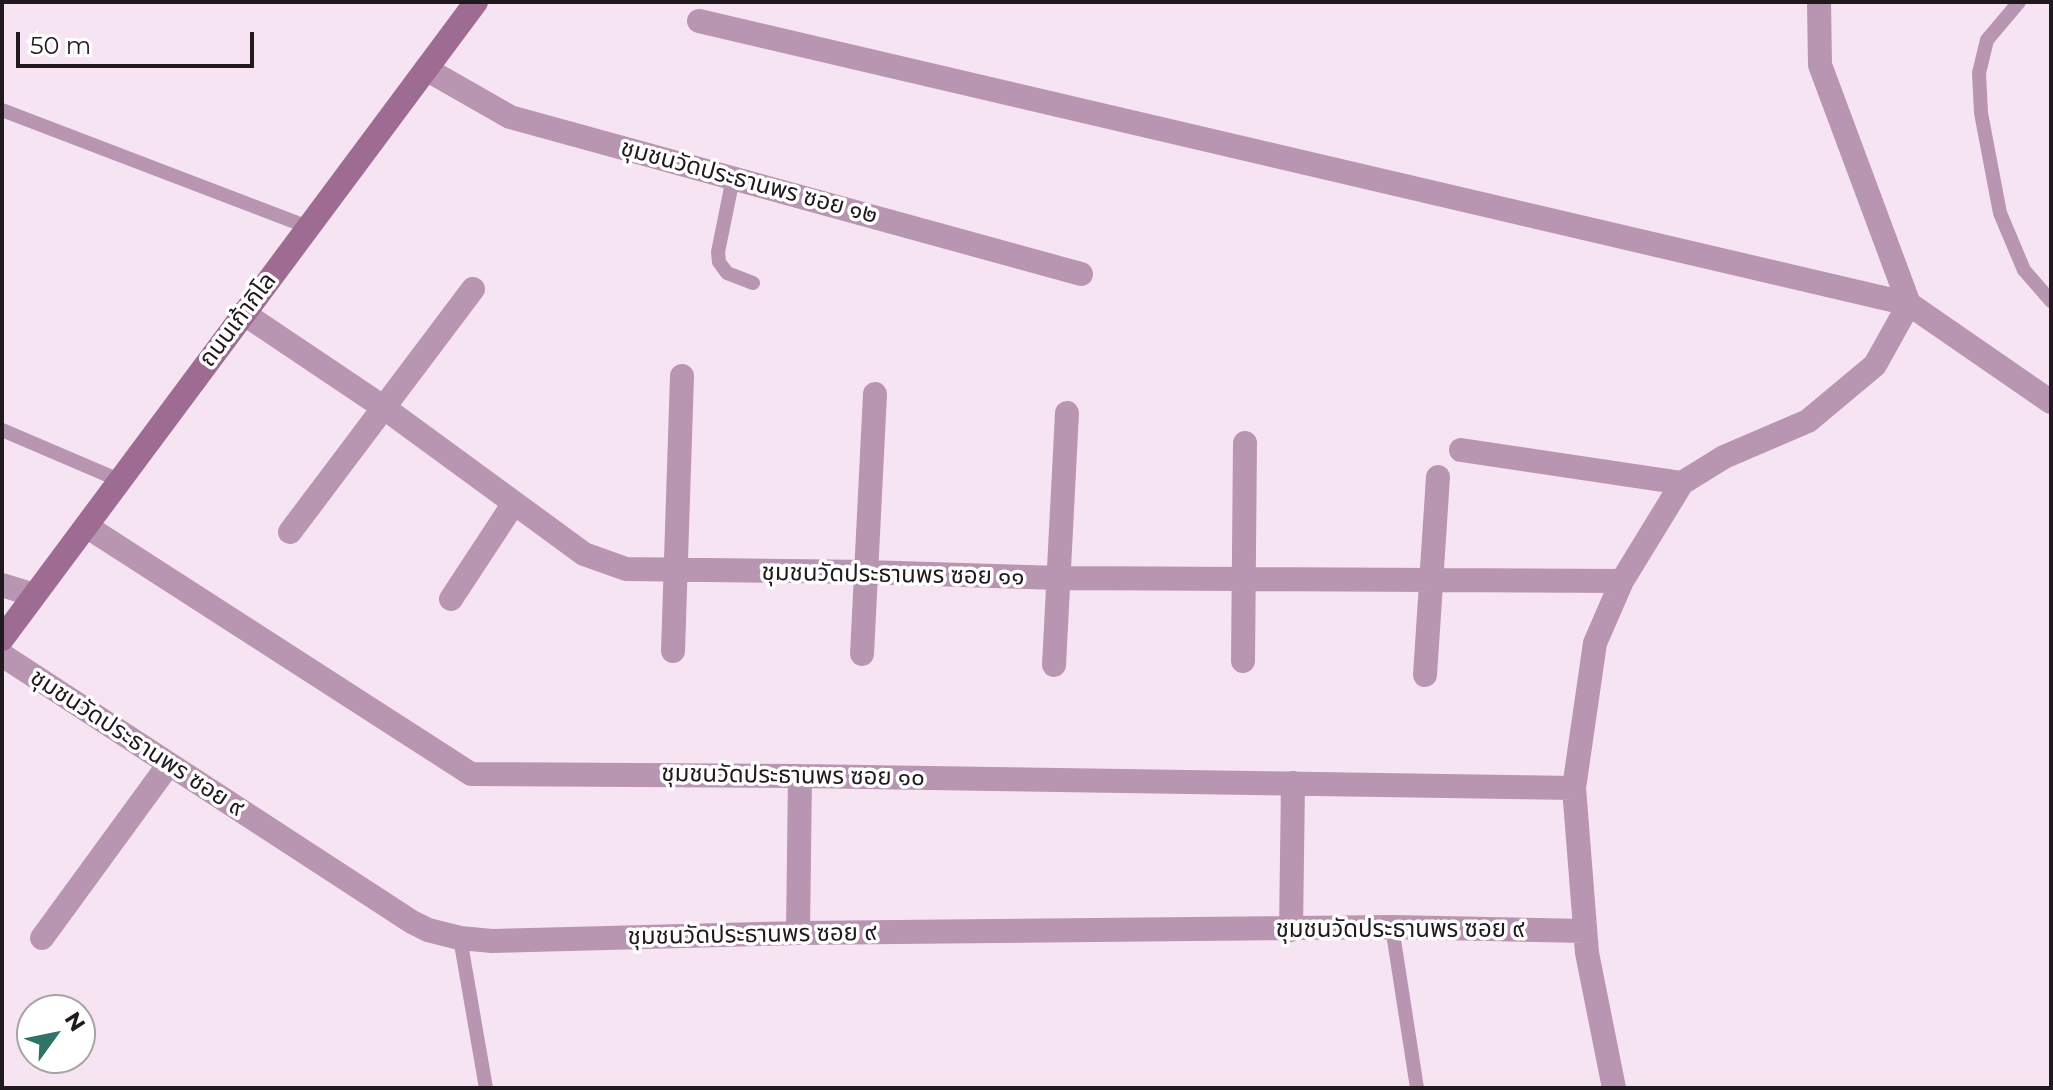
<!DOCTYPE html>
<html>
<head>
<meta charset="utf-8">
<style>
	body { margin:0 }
	#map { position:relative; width:2053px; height:1090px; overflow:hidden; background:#f7e4f2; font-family:Montserrat,sans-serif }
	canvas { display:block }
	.frame { position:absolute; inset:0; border:4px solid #20191e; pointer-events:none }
	.north { position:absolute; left:16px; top:994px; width:80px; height:80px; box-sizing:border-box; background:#fff; border:2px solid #a6a3a5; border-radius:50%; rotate:57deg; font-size:22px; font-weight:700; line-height:32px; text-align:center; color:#20191e }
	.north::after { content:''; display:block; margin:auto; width:28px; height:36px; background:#2f7366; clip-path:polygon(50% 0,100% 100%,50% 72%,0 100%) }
	.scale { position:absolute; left:16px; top:32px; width:238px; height:36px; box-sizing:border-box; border:4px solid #20191e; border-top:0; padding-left:10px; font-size:24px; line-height:28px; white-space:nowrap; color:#20191e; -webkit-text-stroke:6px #fff; paint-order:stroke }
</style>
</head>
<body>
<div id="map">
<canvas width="2053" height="1090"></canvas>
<div class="frame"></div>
<div class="north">N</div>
<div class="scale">50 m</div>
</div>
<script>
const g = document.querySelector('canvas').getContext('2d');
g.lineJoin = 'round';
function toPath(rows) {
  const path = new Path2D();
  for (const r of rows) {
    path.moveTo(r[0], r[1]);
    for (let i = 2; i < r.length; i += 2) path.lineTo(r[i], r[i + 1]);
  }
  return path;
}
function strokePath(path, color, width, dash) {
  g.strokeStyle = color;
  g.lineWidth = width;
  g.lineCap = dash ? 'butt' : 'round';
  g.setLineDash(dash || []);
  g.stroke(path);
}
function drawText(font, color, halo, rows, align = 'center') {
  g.font = font + ' Montserrat,"Noto Sans Thai",sans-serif';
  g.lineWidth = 7;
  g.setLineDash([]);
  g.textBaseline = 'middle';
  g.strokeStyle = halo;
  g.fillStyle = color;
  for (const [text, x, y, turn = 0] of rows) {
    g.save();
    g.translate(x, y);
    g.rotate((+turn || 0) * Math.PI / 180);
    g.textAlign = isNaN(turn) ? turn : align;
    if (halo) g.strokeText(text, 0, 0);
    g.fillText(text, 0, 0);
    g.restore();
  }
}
strokePath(toPath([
	[2019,2,1987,40,1979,73,1981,113,2000,213,2024,270,2051,301],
	[2,110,308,227],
	[733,178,718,252,719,262,727,273,753,283],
	[2,430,119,480],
	[1392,927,1417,1088],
	[460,938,486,1088]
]), '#b895b0', 14);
strokePath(toPath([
	[699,21,1909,304,2051,402],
	[426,69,510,117,1081,274],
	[243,313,383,407,584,554,626,569,867,572,1059,578,1622,581],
	[1461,450,1682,483],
	[86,526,471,774,800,776,1574,788],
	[290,532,473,289],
	[2,585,34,595],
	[451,599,514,503],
	[673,651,682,376],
	[862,654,875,394],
	[2,655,412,922,428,930,460,938,492,941,798,933,1392,927,1585,931],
	[1243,661,1245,443],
	[1054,665,1067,413],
	[1425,675,1438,477],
	[1291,930,1293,783],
	[798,933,800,776],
	[42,938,169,764],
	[1614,1088,1587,953,1574,788,1595,643,1622,581,1682,483,1724,457,1808,421,1875,365,1909,304,1820,65,1819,2]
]), '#b895b0', 24);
strokePath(toPath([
	[2,639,476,2]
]), '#9e6b93', 24);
drawText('24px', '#20191e', '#fff', [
	["ชุมชนวัดประธานพร ซอย ๑๒",749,182,15],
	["ถนนเก้ากิโล",238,320,-53],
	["ชุมชนวัดประธานพร ซอย ๑๑",893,575,1],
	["ชุมชนวัดประธานพร ซอย ๙",137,743,33],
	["ชุมชนวัดประธานพร ซอย ๑๐",793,776,1],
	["ชุมชนวัดประธานพร ซอย ๙",1400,930],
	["ชุมชนวัดประธานพร ซอย ๙",752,935,-1]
]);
</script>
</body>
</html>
